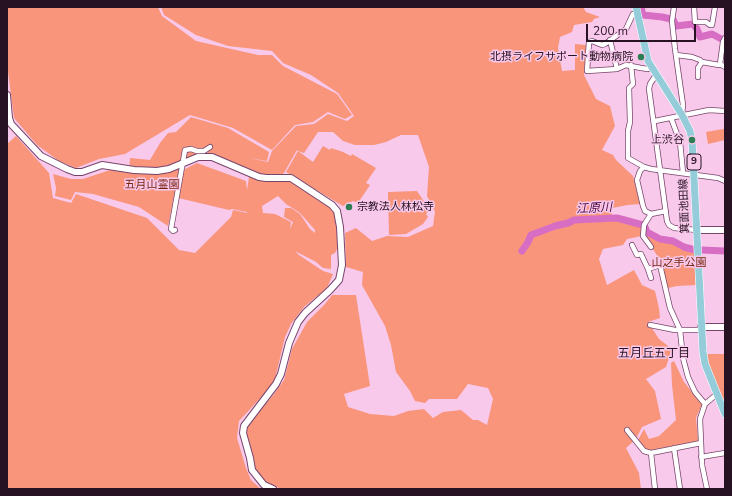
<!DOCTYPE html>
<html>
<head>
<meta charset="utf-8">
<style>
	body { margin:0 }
	#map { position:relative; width:732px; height:496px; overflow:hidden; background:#f9c9ec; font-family:"Nunito Sans",sans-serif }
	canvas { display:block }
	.frame { position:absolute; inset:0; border:8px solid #271223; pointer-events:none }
	.scale { position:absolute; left:586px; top:24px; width:110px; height:18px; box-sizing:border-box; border:2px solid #271223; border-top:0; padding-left:5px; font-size:12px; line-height:14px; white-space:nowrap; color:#271223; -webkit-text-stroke:3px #f9c9ec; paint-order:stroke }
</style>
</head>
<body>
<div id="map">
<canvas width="732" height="496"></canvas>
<div class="frame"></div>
<div class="scale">200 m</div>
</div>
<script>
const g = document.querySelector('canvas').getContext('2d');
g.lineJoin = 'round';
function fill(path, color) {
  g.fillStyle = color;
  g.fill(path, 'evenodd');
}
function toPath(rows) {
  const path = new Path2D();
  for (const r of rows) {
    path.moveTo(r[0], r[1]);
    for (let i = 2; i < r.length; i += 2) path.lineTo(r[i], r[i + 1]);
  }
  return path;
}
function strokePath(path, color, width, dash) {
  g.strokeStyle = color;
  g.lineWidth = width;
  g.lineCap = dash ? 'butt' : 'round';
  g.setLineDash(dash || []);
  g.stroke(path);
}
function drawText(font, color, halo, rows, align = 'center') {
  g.font = font + ' "Nunito Sans","Noto Sans JP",sans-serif';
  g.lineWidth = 3;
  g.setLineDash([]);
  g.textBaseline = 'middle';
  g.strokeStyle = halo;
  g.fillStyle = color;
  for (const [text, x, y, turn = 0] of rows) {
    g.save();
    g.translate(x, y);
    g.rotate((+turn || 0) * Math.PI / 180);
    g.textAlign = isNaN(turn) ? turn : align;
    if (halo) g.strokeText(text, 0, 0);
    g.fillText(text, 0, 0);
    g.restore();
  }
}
fill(toPath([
	[7,7,158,7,162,16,196,41,258,55,272,55,283,66,337,94,352,115,345,119,328,112,313,122,295,125,272,150,233,128,190,115,125,154,99,159,76,168,59,161,37,145,14,118,7,64],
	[161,7,583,7,586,12,600,17,594,19,592,22,574,25,572,32,560,37,558,48,562,71,575,70,575,44,586,45,584,75,596,99,610,106,615,126,602,150,613,155,616,160,633,176,640,204,628,205,612,208,612,217,645,226,646,232,660,240,673,242,685,248,694,250,696,285,677,286,668,288,660,257,658,257,645,237,642,236,627,239,623,245,603,249,599,259,607,285,634,270,642,285,655,291,659,308,660,318,648,322,659,339,672,349,666,367,646,379,655,391,661,419,642,427,636,439,626,448,639,473,641,489,282,489,265,483,254,469,246,434,247,426,274,394,284,380,292,349,307,322,325,304,332,295,356,295,370,386,344,394,348,407,370,414,394,416,408,411,424,409,433,418,443,412,461,410,473,420,478,420,487,425,493,399,488,388,468,384,457,399,429,399,425,403,415,401,410,391,396,372,391,345,385,326,362,285,363,272,346,267,345,233,356,228,372,241,387,236,408,237,433,226,435,212,427,196,429,167,418,135,401,135,386,142,374,145,355,145,343,141,333,132,318,132,304,153,298,151,313,162,323,146,330,150,331,148,343,152,351,156,352,154,376,168,366,183,370,185,358,203,353,201,343,206,286,172,298,151,297,150,284,173,278,176,258,175,207,155,208,152,198,154,180,162,179,172,197,163,246,181,247,190,249,177,259,179,290,180,329,206,335,214,338,247,335,253,331,255,331,269,323,268,316,262,295,251,299,255,323,271,333,274,327,288,304,307,291,324,285,337,275,379,269,389,239,421,237,438,246,468,251,480,261,489,7,489,7,144,16,136,49,173,53,198,71,203,76,194,147,218,179,250,195,253,231,217,233,210,247,213,247,212,232,209,229,210,174,197,168,226,139,207,93,194,75,192,71,200,55,196,56,188,53,174,71,179,83,179,110,170,129,173,130,158,150,160,160,143,168,133,176,132,191,117,228,128,269,152,267,161,249,158,268,162,272,151,296,126,314,124,328,114,347,121,354,116,338,93,311,75,283,63,272,51,228,46,196,35,164,15],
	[278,196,286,204,300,213,315,230,315,233,310,229,300,214,291,208,285,208,284,217,293,222,290,229,291,222,275,214,263,213,262,206],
	[723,129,725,129,725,140,708,144,706,132],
	[417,191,430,210,426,214,428,217,423,224,406,234,389,235,388,192],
	[706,354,725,354,725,398,722,399,709,367],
	[674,361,684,382,702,404,696,418,698,441,646,451,638,440,644,429,649,439,659,436,676,420,672,385,671,363]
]), '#f8957b');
strokePath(toPath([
	[641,7,643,15,662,17,671,19,674,21,676,26,693,24,697,29,700,37,712,34,725,41],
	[702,250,725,251],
	[522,251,528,242,531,235,555,226,568,223,574,220,617,218,643,225,645,227,647,232,660,239,673,241,684,247,695,250]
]), '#d86ec3', 7);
const street = toPath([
	[674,7,672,21,675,49,683,105,682,114],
	[694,7,695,22,706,22,710,25,712,25,715,7],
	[638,13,633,14,626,29,605,44,602,45,592,41,589,42,587,71,617,69,626,65,641,68,648,69,651,67],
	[725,38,723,42,720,64,725,67],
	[610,40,617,69],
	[676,55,692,57,700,60,702,62,719,65,720,64],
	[631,65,633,84,629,88,630,122,628,131,628,158,644,167,651,169,718,178,725,181],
	[656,75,650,84,649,89,667,221,669,225,674,228,697,230],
	[698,77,698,68,702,62],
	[671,118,680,142,683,173],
	[655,121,709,110,725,111],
	[644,167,640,171,637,180,643,206,645,211,651,214],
	[175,230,173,231,171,229,185,150,191,149,197,151,204,151,210,147],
	[632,245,637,255,641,254,648,269,660,265,670,308,680,330,683,358,688,377,695,392,705,404],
	[651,247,643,236,644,225,651,214,666,211],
	[648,269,651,278],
	[650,325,675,330,701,330],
	[627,430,644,451,651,453],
	[674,448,680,489],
	[701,457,725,453],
	[655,489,651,453,701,443],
	[707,489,702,465,700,419,705,404,717,394]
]);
const secondary = toPath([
	[7,95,9,118,11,124,41,156,67,169,75,172,82,172,102,165,134,170,157,171,169,169,198,157,212,157,259,177,266,178,291,178,332,205,337,211,340,227,342,265,339,280,330,290,305,313,298,322,289,343,281,374,276,384,244,426,243,433,250,458,252,470,264,485,273,489],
	[697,230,725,230],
	[701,327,725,327]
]);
const primary = toPath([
	[636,7,648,61,682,115,690,131,692,140,703,352,705,364,725,414]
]);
strokePath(street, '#77456c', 6);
strokePath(secondary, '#77456c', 8);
strokePath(primary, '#fff', 8);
strokePath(street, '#fff', 4.5);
strokePath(secondary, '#fff', 6);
strokePath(primary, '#94ccd9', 7);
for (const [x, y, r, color] of [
	[641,57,4,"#2b7e51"],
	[692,140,4,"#2b7e51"],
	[349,207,4,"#2b7e51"]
]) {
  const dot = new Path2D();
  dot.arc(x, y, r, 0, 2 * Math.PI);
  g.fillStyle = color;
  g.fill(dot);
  strokePath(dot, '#f9c9ec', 1.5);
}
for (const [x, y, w] of [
	[694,162,14]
]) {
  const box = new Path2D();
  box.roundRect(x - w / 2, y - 8, w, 16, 3);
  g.fillStyle = '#f9c9ec';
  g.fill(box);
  strokePath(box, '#271223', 1);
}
drawText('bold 10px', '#271223', null, [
	["9",694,162]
]);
drawText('11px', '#271223', '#f9c9ec', [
	["北摂ライフサポート動物病院",633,57],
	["上渋谷",684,140],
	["宗教法人林松寺",357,207,"left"]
], 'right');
drawText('11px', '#772610', '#f9c9ec', [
	["五月山霊園",152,185],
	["山之手公園",679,263]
]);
drawText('11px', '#271223', '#f9c9ec', [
	["箕面池田線",685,206,-92]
]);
drawText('italic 12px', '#4e0a43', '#f9c9ec', [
	["江原川",594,209,-3]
]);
drawText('12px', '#271223', '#f9c9ec', [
	["五月丘五丁目",654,354]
]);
</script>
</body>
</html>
